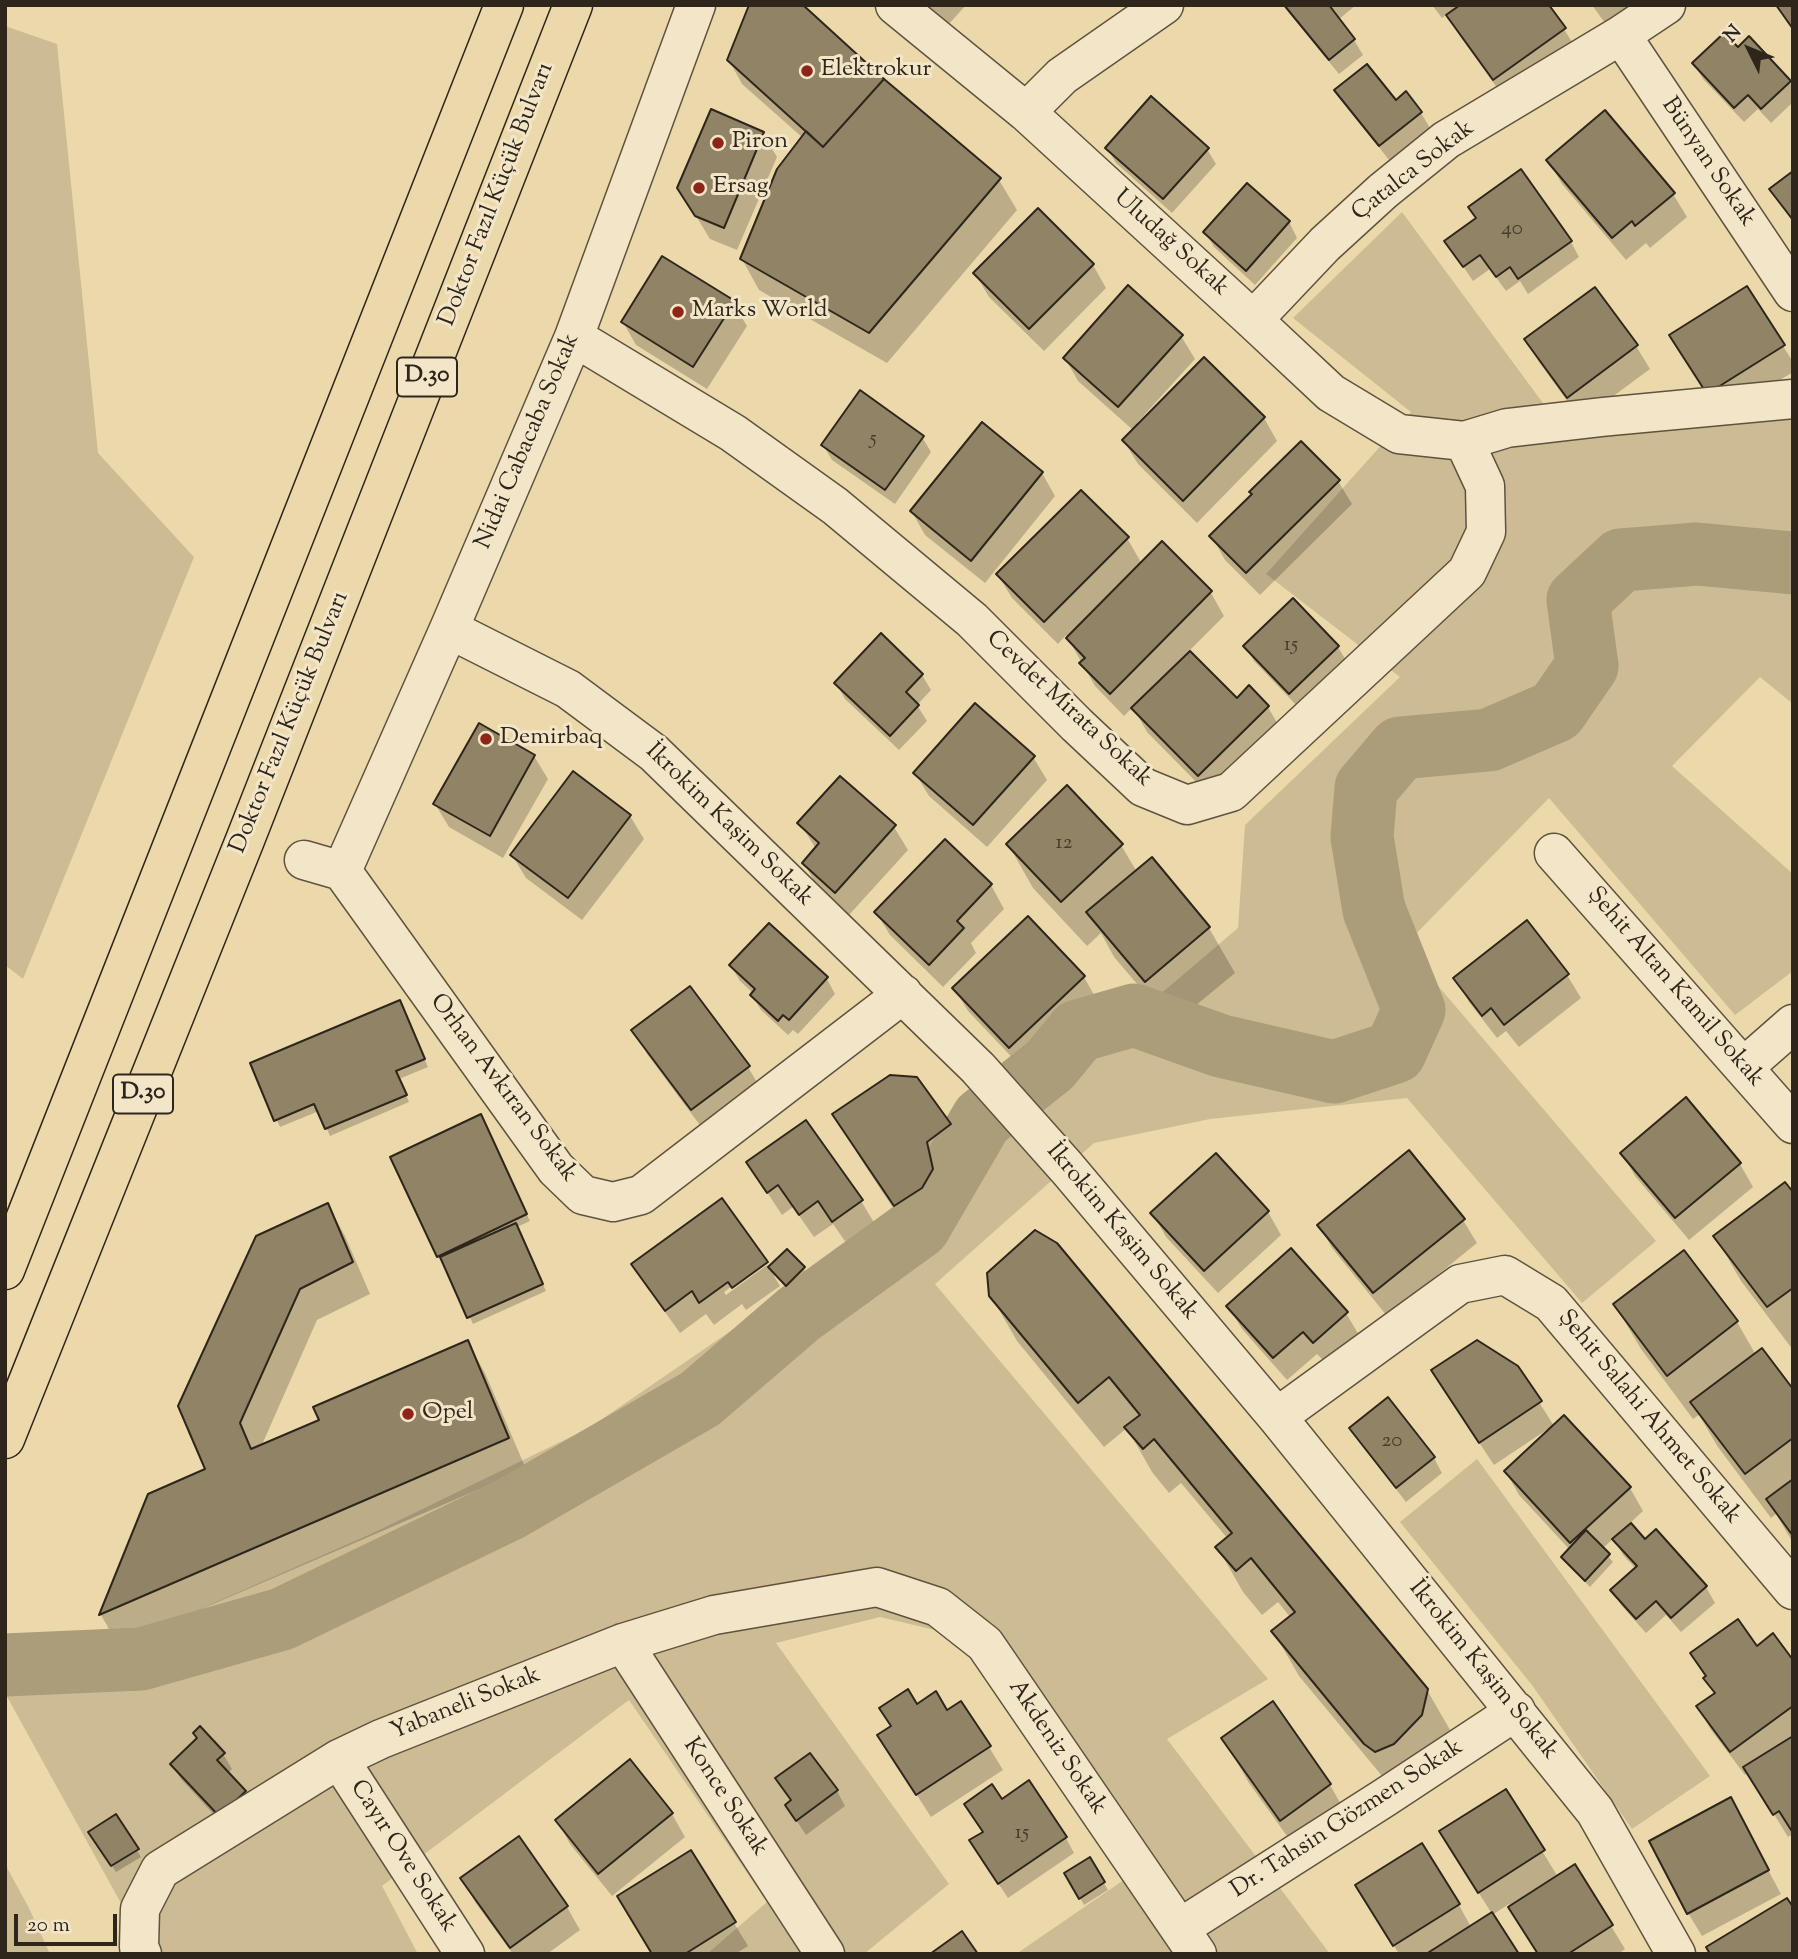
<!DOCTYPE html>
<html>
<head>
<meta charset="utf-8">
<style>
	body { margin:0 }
	#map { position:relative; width:1798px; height:1959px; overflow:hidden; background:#ecd9ab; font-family:"Sorts Mill Goudy",serif }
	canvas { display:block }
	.frame { position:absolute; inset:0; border:7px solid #2e261b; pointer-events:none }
	.north { position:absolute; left:1714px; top:14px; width:70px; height:70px; -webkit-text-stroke:5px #f3e6c8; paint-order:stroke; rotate:313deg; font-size:19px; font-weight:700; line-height:28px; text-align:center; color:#2e261b }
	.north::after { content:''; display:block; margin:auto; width:24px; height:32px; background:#2e261b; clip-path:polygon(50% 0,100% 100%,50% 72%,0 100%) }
	.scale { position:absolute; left:14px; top:1914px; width:103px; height:32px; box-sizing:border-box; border:4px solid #2e261b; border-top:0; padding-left:9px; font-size:21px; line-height:24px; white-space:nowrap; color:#2e261b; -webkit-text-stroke:5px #f3e6c8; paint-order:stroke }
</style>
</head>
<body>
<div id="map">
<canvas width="1798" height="1959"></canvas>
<div class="frame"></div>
<div class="north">N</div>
<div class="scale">20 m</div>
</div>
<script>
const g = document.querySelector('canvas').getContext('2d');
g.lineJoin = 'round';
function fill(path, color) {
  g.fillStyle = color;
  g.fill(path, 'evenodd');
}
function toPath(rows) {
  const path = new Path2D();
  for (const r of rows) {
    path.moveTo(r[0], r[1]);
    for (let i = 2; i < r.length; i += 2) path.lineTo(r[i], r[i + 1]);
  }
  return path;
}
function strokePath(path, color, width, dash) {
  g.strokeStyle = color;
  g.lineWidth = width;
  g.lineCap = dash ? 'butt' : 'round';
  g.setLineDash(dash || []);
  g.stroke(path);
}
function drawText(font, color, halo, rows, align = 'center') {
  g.font = font + ' "Sorts Mill Goudy",serif';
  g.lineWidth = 6;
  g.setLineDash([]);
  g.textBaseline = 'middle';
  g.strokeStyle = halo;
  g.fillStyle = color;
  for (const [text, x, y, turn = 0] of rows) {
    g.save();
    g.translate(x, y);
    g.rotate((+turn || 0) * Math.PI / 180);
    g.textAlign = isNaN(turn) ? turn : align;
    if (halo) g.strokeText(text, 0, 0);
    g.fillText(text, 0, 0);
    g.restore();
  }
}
fill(toPath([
	[5,26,57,44,98,453,194,557,23,979,5,965],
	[1402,212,1565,433,1793,417,1793,704,1760,677,1672,766,1793,874,1793,971,1735,1015,1549,798,1404,946,1656,1241,1582,1303,1407,1098,1210,1119,1094,1143,935,1284,1268,1679,1167,1739,1330,1954,1016,1954,1150,1862,1007,1647,880,1617,776,1643,949,1884,864,1954,707,1954,767,1902,629,1700,382,1886,418,1954,149,1954,5,1693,5,1651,148,1632,373,1533,589,1428,786,1293,916,1207,976,1099,1080,1000,1151,1002,1238,928,1245,825,1400,677,1266,574,1411,412,1293,318],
	[1477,1459,1710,1776,1632,1829,1532,1685,1400,1522],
	[5,1864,29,1908,50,1954,5,1954]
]), '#ccbb93');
fill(toPath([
	[926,5,966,5,948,25],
	[1285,5,1356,5,1338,20,1354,40,1363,55,1339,74,1290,14],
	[1432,5,1458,5,1456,7,1458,9,1564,29,1578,52,1508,103,1462,39,1447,14,1442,18],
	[1592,5,1646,5,1610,30],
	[729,60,883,80,999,180,1017,210,887,363,759,290,742,259,803,138,742,84],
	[1694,64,1789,82,1793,87,1793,102,1771,123,1758,109,1744,122,1703,79],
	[1337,90,1395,103,1421,113,1430,128,1389,160,1346,105],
	[763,134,777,157,737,250,710,239,679,188],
	[1107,148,1207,149,1216,164,1172,213,1116,163],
	[1548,160,1673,194,1687,217,1650,248,1646,243,1626,260,1562,184],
	[1520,172,1571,242,1579,257,1528,294,1520,281,1506,291,1490,269,1473,281,1446,241,1477,220],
	[1793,173,1793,223,1772,189],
	[1289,222,1297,238,1255,285,1214,247,1205,232],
	[1093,265,1106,288,1044,351,989,297,975,273],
	[1594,290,1636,346,1650,369,1581,420,1539,362,1526,339],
	[733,303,747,326,707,389,636,345,623,322],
	[1181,336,1195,359,1137,423,1140,425,1204,360,1264,418,1277,441,1197,523,1138,464,1124,441,1134,431,1078,381,1065,358],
	[1783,346,1793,362,1793,372,1721,416,1685,358],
	[922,437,931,452,895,504,832,460,823,445],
	[1042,473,1055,496,985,583,925,535,912,512],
	[1338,481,1352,504,1260,595,1225,560,1212,537],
	[1127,538,1142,564,1162,543,1211,593,1224,616,1189,651,1237,700,1268,707,1281,730,1212,798,1147,732,1133,707,1124,716,1095,686,1066,635,1058,644,1012,598,998,575],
	[1246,646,1338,647,1347,662,1299,708,1254,661],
	[922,675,931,690,917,705,927,721,899,750,845,699,836,683],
	[534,756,548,779,503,858,449,827,435,804],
	[1033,757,1047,780,987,847,929,796,915,773],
	[630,816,644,839,582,920,526,878,512,855],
	[800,823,894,827,908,850,849,915,817,886,804,863,816,849],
	[946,841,991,885,1004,909,971,943,976,953,943,987,890,935,876,912],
	[1008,844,1121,845,1137,872,1152,860,1209,928,1235,973,1172,1025,1114,957,1101,933,1087,946,1033,888],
	[769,925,827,979,835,994,798,1034,793,1030,788,1035,761,1010,752,995,754,994,740,981,731,966],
	[1567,975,1581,998,1519,1047,1506,1031,1497,1038,1469,1002,1456,979],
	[1084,977,1097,1000,1024,1070,968,1011,954,988],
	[689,988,748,1067,762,1091,705,1132,647,1054,634,1030],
	[403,1009,428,1067,399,1079,409,1102,330,1136,319,1111,280,1127,252,1064],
	[1686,1099,1740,1164,1753,1187,1689,1240,1635,1176,1622,1153],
	[835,1114,950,1125,976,1169,952,1187,958,1215,947,1232,921,1250,860,1158],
	[484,1124,530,1221,517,1227,546,1291,473,1324,444,1262,442,1263,438,1256],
	[748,1163,861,1201,875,1224,847,1244,833,1224,814,1237,793,1207,782,1215],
	[1793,1195,1793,1350,1741,1281,1715,1236],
	[328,1205,345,1236,370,1294,317,1320,261,1447,322,1421,468,1343,485,1373,526,1469,118,1645,101,1615,149,1495,207,1470],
	[1268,1212,1281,1235,1218,1293,1166,1237,1153,1214],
	[1463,1220,1477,1243,1387,1316,1332,1248,1319,1225],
	[1035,1232,1427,1690,1453,1735,1392,1788,1299,1676,1273,1631,1290,1617,1278,1602,1262,1615,1243,1592,1218,1548,1228,1539,1181,1483,1169,1493,1152,1472,1127,1428,1104,1447,1017,1341,991,1296],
	[787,1251,804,1269,808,1276,791,1292,775,1275,774,1276,780,1286,746,1310,742,1304,714,1325,706,1314,680,1333,647,1287,634,1264,765,1262,724,1292,726,1295,767,1265,769,1268],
	[1684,1252,1737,1322,1756,1355,1793,1392,1793,1543,1776,1514,1771,1518,1718,1447,1699,1415,1693,1419,1641,1349,1615,1305],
	[1228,1306,1346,1313,1360,1337,1328,1365,1317,1354,1287,1380,1242,1329],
	[1517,1367,1554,1426,1630,1488,1643,1511,1629,1524,1645,1541,1656,1531,1706,1587,1715,1603,1681,1632,1666,1615,1646,1633,1621,1605,1613,1590,1636,1569,1623,1555,1614,1538,1602,1549,1613,1562,1590,1587,1567,1564,1563,1557,1570,1550,1519,1495,1506,1472,1550,1431,1548,1429,1494,1465,1447,1394],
	[1351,1428,1434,1458,1442,1473,1406,1502,1360,1443],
	[1757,1648,1793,1663,1793,1834,1788,1837,1748,1772,1745,1775,1711,1730,1698,1707,1715,1695,1692,1654],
	[916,1706,947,1712,989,1747,1003,1770,931,1817,893,1758,892,1727],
	[1223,1738,1330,1785,1355,1829,1307,1864,1249,1783],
	[223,1754,232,1769,227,1774,244,1792,253,1808,229,1831,181,1779,172,1764],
	[810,1755,837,1791,845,1806,806,1835,787,1806,792,1802,777,1779],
	[630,1762,672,1814,685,1837,612,1896,570,1844,557,1820],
	[1506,1792,1558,1877,1575,1867,1625,1949,1618,1954,1539,1954,1509,1904,1492,1915,1517,1954,1399,1954,1371,1908,1459,1905,1471,1927,1492,1914,1455,1855],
	[1001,1801,1066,1838,1074,1853,1008,1898,980,1856,984,1833],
	[116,1817,141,1857,116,1872,95,1840],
	[1743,1823,1781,1894,1702,1936,1688,1913],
	[518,1838,567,1907,580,1930,547,1954,513,1954,475,1902,462,1878],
	[1090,1859,1108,1890,1084,1905,1066,1873],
	[734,1923,748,1946,735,1954,653,1954]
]), '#0003');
strokePath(toPath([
	[5,1665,141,1659,282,1619,508,1510,700,1399,799,1314,919,1227,982,1119,1050,1065,1078,1031,1134,1015,1221,1046,1334,1072,1395,1052,1414,1010,1374,910,1362,837,1366,788,1400,748,1489,740,1556,711,1587,666,1578,600,1621,560,1697,554,1793,563]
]), '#ab9c7a', 63);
const building = toPath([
	[749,5,803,5,884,79,823,147,727,60,749,5],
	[1284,5,1329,5,1355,39,1329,60,1284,5],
	[1460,5,1549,5,1566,28,1493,80,1446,15,1460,5],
	[1776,5,1793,5,1793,29,1776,5],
	[1724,33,1738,47,1749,36,1791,81,1761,109,1748,95,1734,108,1692,63,1724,33],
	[1367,64,1396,100,1406,91,1422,112,1379,146,1334,90,1367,64],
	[884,79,1001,178,869,333,740,259,777,169,806,131,823,147,884,79],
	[1151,96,1209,148,1163,199,1105,148,1151,96],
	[711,109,764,132,724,228,695,216,677,188,711,109],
	[1605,110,1675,193,1635,226,1632,221,1612,238,1546,160,1605,110],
	[1521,169,1572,241,1518,279,1510,267,1496,277,1480,255,1463,267,1444,241,1476,218,1468,207,1521,169],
	[1793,171,1793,220,1769,189,1793,171],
	[1247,183,1290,221,1246,271,1203,232,1247,183],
	[1038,208,1094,264,1029,329,973,273,1038,208],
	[662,256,735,301,693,367,621,322,662,256],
	[1128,285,1183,335,1118,407,1063,358,1128,285],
	[1747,286,1785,345,1707,394,1669,335,1747,286],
	[1595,287,1638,345,1567,398,1524,339,1595,287],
	[1204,357,1265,417,1183,501,1122,440,1204,357],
	[860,390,924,436,885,490,821,445,860,390],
	[982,422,1043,472,971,561,910,511,982,422],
	[1301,441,1340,480,1246,573,1209,536,1252,494,1249,492,1301,441],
	[1081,490,1129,537,1044,622,996,574,1081,490],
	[1162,541,1212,591,1110,694,1079,663,1085,658,1066,638,1162,541],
	[1293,598,1339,646,1289,694,1243,646,1293,598],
	[881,633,923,674,906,692,919,705,890,736,834,683,881,633],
	[1190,651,1237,698,1249,685,1269,706,1198,776,1131,708,1190,651],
	[975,703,1035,756,973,825,913,773,975,703],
	[479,723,535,755,490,836,433,804,479,723],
	[573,771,631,815,568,898,510,855,573,771],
	[840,776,896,825,835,893,802,863,819,843,797,823,840,776],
	[1067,785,1123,844,1061,902,1006,844,1067,785],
	[945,839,992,884,957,921,964,928,929,965,874,912,945,839],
	[1152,857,1210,927,1145,982,1086,912,1152,857],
	[1028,916,1085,976,1009,1048,952,988,1028,916],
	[1527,920,1569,974,1504,1025,1491,1008,1482,1016,1453,978,1527,920],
	[769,923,828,977,789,1020,783,1015,778,1021,750,995,755,989,729,965,769,923],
	[690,986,750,1066,691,1110,631,1030,690,986],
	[400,1000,425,1059,396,1071,407,1095,325,1129,314,1104,274,1121,250,1063,400,1000],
	[890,1075,917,1077,951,1124,927,1142,933,1169,922,1188,894,1206,832,1114,890,1075],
	[1686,1097,1741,1163,1675,1218,1620,1153,1686,1097],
	[481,1114,527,1214,437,1257,390,1157,481,1114],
	[806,1120,863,1200,832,1222,818,1201,799,1215,778,1185,767,1193,746,1162,806,1120],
	[1409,1150,1465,1219,1373,1293,1317,1225,1409,1150],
	[1216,1153,1269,1211,1204,1271,1150,1213,1216,1153],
	[1785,1182,1793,1192,1793,1288,1767,1307,1713,1236,1785,1182],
	[722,1198,768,1262,732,1288,728,1282,699,1303,692,1291,665,1311,631,1264,722,1198],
	[328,1203,353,1262,300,1289,240,1423,251,1449,319,1420,313,1407,468,1340,509,1438,99,1615,148,1494,205,1469,178,1406,256,1236,328,1203],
	[516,1223,543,1284,467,1318,440,1257,516,1223],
	[1035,1230,1057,1243,1428,1689,1422,1715,1394,1744,1375,1752,1364,1744,1271,1631,1295,1612,1251,1558,1236,1571,1215,1547,1232,1533,1154,1439,1143,1449,1124,1427,1140,1415,1109,1377,1078,1403,989,1296,987,1273,1035,1230],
	[1291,1248,1348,1312,1313,1343,1303,1332,1273,1358,1226,1306,1291,1248],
	[787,1249,805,1267,786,1286,768,1267,787,1249],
	[1684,1250,1738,1321,1667,1376,1613,1304,1684,1250],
	[1477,1340,1518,1366,1542,1401,1479,1443,1431,1370,1477,1340],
	[1762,1348,1793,1389,1793,1438,1745,1474,1690,1402,1762,1348],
	[1388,1397,1435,1457,1396,1488,1349,1428,1388,1397],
	[1564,1415,1631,1487,1570,1543,1504,1471,1564,1415],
	[1793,1479,1793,1536,1766,1499,1793,1479],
	[1631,1523,1645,1539,1656,1529,1707,1586,1671,1618,1656,1601,1636,1619,1610,1590,1637,1566,1612,1539,1631,1523],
	[1586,1530,1610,1554,1585,1581,1561,1557,1586,1530],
	[1738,1619,1757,1646,1773,1633,1793,1660,1793,1706,1730,1752,1696,1706,1715,1693,1703,1678,1706,1676,1690,1653,1738,1619],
	[908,1689,917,1704,936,1691,947,1710,961,1701,991,1746,916,1795,877,1735,891,1726,879,1708,908,1689],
	[1273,1701,1331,1784,1280,1821,1221,1738,1273,1701],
	[200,1726,225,1753,217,1760,246,1791,219,1816,170,1764,197,1738,193,1733,200,1726],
	[1793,1736,1793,1833,1779,1811,1773,1815,1743,1767,1793,1736],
	[810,1753,838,1790,796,1821,785,1805,791,1800,775,1778,810,1753],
	[630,1759,673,1813,598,1874,555,1820,630,1759],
	[1029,1780,1067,1837,998,1884,969,1840,983,1832,964,1804,992,1784,1002,1799,1029,1780],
	[1506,1789,1545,1850,1478,1893,1439,1831,1506,1789],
	[1731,1797,1769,1870,1687,1914,1649,1841,1731,1797],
	[116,1814,139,1849,111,1866,88,1832,116,1814],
	[519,1836,568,1906,510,1948,460,1878,519,1836],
	[1422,1843,1460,1904,1393,1946,1355,1885,1422,1843],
	[691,1850,736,1922,685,1954,652,1954,617,1896,691,1850],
	[1090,1857,1105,1882,1079,1899,1064,1873,1090,1857],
	[1575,1864,1613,1925,1568,1954,1538,1954,1508,1907,1575,1864],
	[1787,1898,1793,1907,1793,1954,1710,1954,1706,1947,1787,1898],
	[1492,1912,1519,1954,1426,1954,1492,1912],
	[962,1931,978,1954,930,1954,962,1931]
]);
fill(building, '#918366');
strokePath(building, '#2e261b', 2);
const minor = toPath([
	[895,5,1026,112,1253,320,1331,393,1399,434,1464,441,1507,428,1602,417,1793,399],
	[1621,35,1793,292],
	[1026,112,1062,76,1164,5],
	[1253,320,1325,244,1383,191,1446,140,1621,35,1666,5],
	[574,337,733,433,835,506,972,620,1077,725,1143,787,1187,805,1231,792,1467,572,1486,532,1485,486,1464,441],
	[449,629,568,689,654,753,978,1068,1067,1168,1277,1417,1595,1811,1676,1954],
	[1554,853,1793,1124],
	[304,860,342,871],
	[342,871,449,629,574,337,696,5],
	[342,871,556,1169,583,1195,613,1202,641,1195,903,994],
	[1744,1067,1793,1024],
	[1277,1417,1460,1284,1505,1275,1551,1303,1793,1590],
	[623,1643,825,1954],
	[339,1759,465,1954],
	[1180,1928,1384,1798,1516,1711],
	[142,1954,139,1947,140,1909,160,1870,339,1759,381,1739,623,1643,714,1615,877,1587,938,1607,985,1644,1197,1954]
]);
const highway = toPath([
	[5,1270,504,5],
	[5,1439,245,840,573,5]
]);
strokePath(minor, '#5e533f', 41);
strokePath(highway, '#2e261b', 41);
strokePath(minor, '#f3e6c8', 38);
strokePath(highway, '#ecd9ab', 38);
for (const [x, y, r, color] of [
	[807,71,7,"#8f2418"],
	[718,143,7,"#8f2418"],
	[699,188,7,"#8f2418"],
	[678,312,7,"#8f2418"],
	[486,739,7,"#8f2418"],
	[408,1414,7,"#8f2418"]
]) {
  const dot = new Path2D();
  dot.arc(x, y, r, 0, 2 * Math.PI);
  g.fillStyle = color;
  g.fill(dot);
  strokePath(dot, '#f3e6c8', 2.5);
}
drawText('21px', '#473d2e', null, [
	["40",1512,230],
	["5",873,440],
	["15",1291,646],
	["12",1064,844],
	["20",1392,1442],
	["15",1022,1834]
]);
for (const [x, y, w] of [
	[427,377,60],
	[143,1094,60]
]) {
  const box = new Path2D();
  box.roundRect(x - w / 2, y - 19.5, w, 39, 5);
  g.fillStyle = '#f3e6c8';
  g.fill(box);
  strokePath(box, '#2e261b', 2);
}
drawText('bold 23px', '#2e261b', null, [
	["D.30",427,377],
	["D.30",143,1094]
]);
drawText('24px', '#2e261b', '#f3e6c8', [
	["Elektrokur",821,71],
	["Piron",732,143],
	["Ersag",713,188],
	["Marks World",692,312],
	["Demirbaq",500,739],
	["Opel",422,1414]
], 'left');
drawText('24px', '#2e261b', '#f3e6c8', [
	["Bünyan Sokak",1707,163,56],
	["Çatalca Sokak",1414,172,-38],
	["Doktor Fazıl Küçük Bulvarı",498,195,-69],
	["Uludağ Sokak",1170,244,42],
	["Nidai Cabacaba Sokak",529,442,-67],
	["Cevdet Mirata Sokak",1068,710,43],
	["Doktor Fazıl Küçük Bulvarı",291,723,-68],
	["İkrokim Kaşim Sokak",728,826,44],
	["Şehit Altan Kamil Sokak",1674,988,49],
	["Orhan Avkıran Sokak",502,1089,53],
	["İkrokim Kaşim Sokak",1121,1233,50],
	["Şehit Salahi Ahmet Sokak",1648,1418,50],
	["İkrokim Kaşim Sokak",1482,1671,51],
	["Yabaneli Sokak",466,1705,-22],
	["Akdeniz Sokak",1056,1748,56],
	["Konce Sokak",724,1798,57],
	["Dr. Tahsin Gözmen Sokak",1348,1820,-33],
	["Cayır Ove Sokak",402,1857,57]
]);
</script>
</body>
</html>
